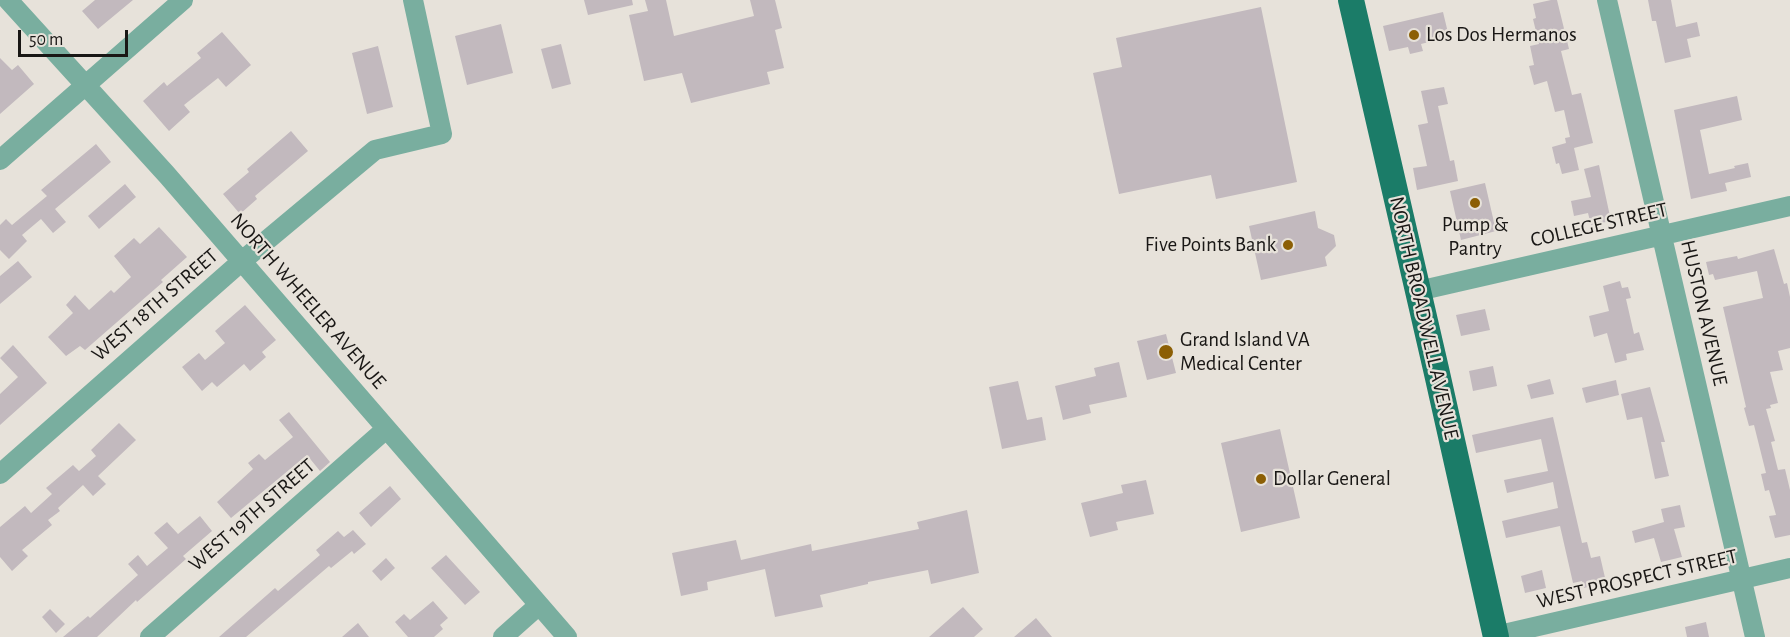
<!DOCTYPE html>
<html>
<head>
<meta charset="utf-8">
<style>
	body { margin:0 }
	#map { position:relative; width:1790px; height:637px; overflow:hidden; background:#e7e2da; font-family:"Alegreya Sans",sans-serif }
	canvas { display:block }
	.scale { position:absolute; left:18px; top:30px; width:110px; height:27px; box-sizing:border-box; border:3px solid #191715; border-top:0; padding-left:8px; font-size:18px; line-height:21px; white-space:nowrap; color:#191715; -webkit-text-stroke:4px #e7e2da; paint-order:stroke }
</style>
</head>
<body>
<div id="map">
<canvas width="1790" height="637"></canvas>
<div class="scale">50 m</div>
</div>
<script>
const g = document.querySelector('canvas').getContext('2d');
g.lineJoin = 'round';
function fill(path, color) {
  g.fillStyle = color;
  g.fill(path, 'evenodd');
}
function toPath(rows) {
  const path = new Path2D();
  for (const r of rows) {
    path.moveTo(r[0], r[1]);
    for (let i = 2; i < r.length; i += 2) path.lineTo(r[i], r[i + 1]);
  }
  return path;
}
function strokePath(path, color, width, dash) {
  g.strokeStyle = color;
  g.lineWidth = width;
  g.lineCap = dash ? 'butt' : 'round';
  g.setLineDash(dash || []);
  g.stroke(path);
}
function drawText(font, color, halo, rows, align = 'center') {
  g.font = font + ' "Alegreya Sans",sans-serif';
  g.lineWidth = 4.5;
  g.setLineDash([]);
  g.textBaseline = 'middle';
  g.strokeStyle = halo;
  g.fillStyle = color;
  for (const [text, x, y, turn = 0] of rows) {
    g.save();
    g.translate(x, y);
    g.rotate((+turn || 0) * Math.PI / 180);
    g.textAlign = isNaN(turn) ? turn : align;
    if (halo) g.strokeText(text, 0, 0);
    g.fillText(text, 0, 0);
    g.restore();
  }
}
fill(toPath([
	[95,0,133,0,98,29,82,11],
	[584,0,632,0,633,5,588,15],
	[645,0,666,0,674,36,754,16,750,0,775,0,782,28,775,30,784,68,767,72,770,84,691,103,682,73,644,81,629,15,648,11],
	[1551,0,1557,0,1569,49,1561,51,1572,95,1581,93,1593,143,1574,148,1579,170,1562,174,1559,163,1556,164,1552,147,1566,143,1565,138,1570,137,1564,110,1555,112,1547,81,1534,85,1529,66,1534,65,1530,46,1539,44,1533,19,1536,18,1533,4],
	[1648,0,1671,0,1676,27,1697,22,1700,36,1687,39,1691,57,1665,63,1656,21,1652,21],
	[1261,7,1297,182,1216,199,1211,175,1119,194,1093,73,1122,67,1116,38],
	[1443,12,1449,37,1421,44,1423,51,1410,54,1408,47,1389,51,1383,26],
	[501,24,513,73,467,85,455,36],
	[222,32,251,65,226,87,218,78,184,105,190,112,169,131,143,101,164,82,167,86,201,58,197,53],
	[561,44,571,84,552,89,541,49],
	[378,46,393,107,367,114,352,53],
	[0,58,12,70,18,65,34,84,0,114],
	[1444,87,1448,104,1438,106,1450,161,1454,160,1458,181,1417,190,1413,168,1427,166,1418,125,1428,123,1421,91],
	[1737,96,1742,120,1700,130,1709,174,1735,168,1734,166,1748,163,1751,177,1725,183,1727,191,1691,199,1674,110],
	[291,131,308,151,255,196,257,199,240,214,223,194,249,172,247,169],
	[96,144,111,162,55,209,66,222,53,233,41,219,22,235,27,241,9,259,0,250,0,225,6,219,12,225,47,196,41,190],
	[1599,165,1611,221,1591,225,1588,213,1574,216,1571,201,1591,197,1584,169],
	[1485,183,1496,231,1461,240,1450,191],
	[125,184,136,197,99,229,88,216],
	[1315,211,1318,228,1334,235,1336,246,1325,257,1327,266,1261,280,1249,226],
	[159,227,187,257,161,280,163,282,85,350,80,346,66,356,48,337,73,313,66,305,75,295,89,310,111,290,114,293,131,277,114,256,134,238,140,244],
	[1774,249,1784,284,1787,283,1790,297,1790,348,1778,351,1783,370,1770,372,1778,403,1770,405,1771,408,1766,409,1775,441,1771,442,1778,470,1785,469,1790,490,1790,535,1775,538,1769,516,1776,515,1769,490,1765,491,1761,474,1766,473,1754,425,1749,426,1744,408,1746,407,1723,307,1763,298,1757,271,1715,280,1713,274,1709,275,1706,262,1737,256,1738,259],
	[18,261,32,277,0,304,0,276],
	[1620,281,1622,288,1628,287,1631,298,1626,299,1634,334,1639,332,1644,350,1626,354,1627,360,1615,363,1607,333,1594,337,1589,316,1609,311,1603,286],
	[245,305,276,340,262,352,266,357,250,371,244,364,217,387,212,382,202,391,182,367,199,353,205,360,225,343,215,331],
	[1485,309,1490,330,1461,336,1456,315],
	[1166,334,1176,373,1147,380,1137,341],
	[13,345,47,383,0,425,0,394,18,377,0,358],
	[1119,362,1127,397,1089,405,1091,413,1063,420,1055,386,1096,376,1094,368],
	[1493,366,1497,386,1473,391,1469,371],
	[1550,379,1554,394,1531,399,1527,385],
	[1616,380,1619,395,1586,403,1582,388],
	[1018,381,1027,420,1042,417,1046,440,1002,449,989,387],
	[1650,387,1665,442,1661,442,1669,476,1655,479,1642,417,1627,420,1621,394],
	[289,412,330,462,320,471,307,455,231,518,217,502,253,469,248,463,259,454,265,460,293,437,279,420],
	[1553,417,1582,543,1587,542,1591,558,1600,556,1606,582,1584,588,1582,581,1573,583,1560,526,1506,538,1502,521,1558,508,1553,482,1507,493,1504,480,1548,471,1541,439,1476,453,1472,435],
	[119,423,136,440,98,476,106,484,93,496,83,485,58,508,60,511,48,520,52,525,22,550,28,556,12,571,0,557,0,527,25,506,31,513,52,494,46,488,73,465,79,471,96,456,91,450],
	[1280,429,1300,518,1241,532,1221,443],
	[1146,480,1154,514,1116,522,1118,530,1090,537,1081,503,1123,493,1121,485],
	[390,486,401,499,371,527,359,513],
	[1680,505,1685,527,1674,529,1682,557,1661,562,1654,538,1635,543,1632,531,1664,522,1661,509],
	[967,510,979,573,931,584,928,570,868,582,868,584,820,595,823,607,775,617,765,569,707,582,708,590,681,596,672,553,736,540,741,560,811,544,812,551,919,529,917,522],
	[200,516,212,531,183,556,186,559,177,567,137,602,136,600,97,637,63,637,88,616,90,618,138,575,128,564,138,555,147,566,168,548,154,533,167,522,178,534],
	[353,530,366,544,354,554,352,551,331,568,329,566,246,637,219,637,275,588,278,591,320,555,316,550,338,531,344,537],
	[446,555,480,592,465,605,431,568],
	[386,558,395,568,381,581,372,571],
	[1542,570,1546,588,1525,593,1521,576],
	[433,601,448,618,440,625,443,629,434,637,408,637,395,622,404,614,410,620],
	[963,607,983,629,974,637,929,637],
	[50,609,65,624,56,633,42,617],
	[1036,618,1052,637,1014,637],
	[1706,622,1709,637,1687,637,1685,627],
	[358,623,369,637,342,637]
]), '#c2b9be');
strokePath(toPath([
	[8,0,167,175,567,637],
	[1607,0,1755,637],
	[0,160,183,0],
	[1418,291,1790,206],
	[0,474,242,261,375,150,442,134,413,0],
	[1495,636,1790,568],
	[150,637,386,429],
	[503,637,539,605]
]), '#79ae9f', 20);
strokePath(toPath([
	[1351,0,1436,369,1496,637]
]), '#1b7c68', 26);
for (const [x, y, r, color] of [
	[1414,35,6,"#8c5f05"],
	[1475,203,6,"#8c5f05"],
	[1288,245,6,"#8c5f05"],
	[1166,352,8,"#8c5f05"],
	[1261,479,6,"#8c5f05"]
]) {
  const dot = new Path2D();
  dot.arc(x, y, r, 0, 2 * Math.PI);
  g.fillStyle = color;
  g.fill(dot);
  strokePath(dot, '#e7e2da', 2);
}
drawText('21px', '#191715', '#e7e2da', [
	["Los Dos Hermanos",1426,35],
	["Pump &",1475,225,"center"],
	["Pantry",1475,249,"center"],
	["Five Points Bank",1276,245,"right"],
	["Grand Island VA",1180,340],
	["Medical Center",1180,364],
	["Dollar General",1273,479]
], 'left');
drawText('21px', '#191715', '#e7e2da', [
	["COLLEGE STREET",1599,225,-13],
	["NORTH WHEELER AVENUE",308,301,49],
	["WEST 18TH STREET",155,305,-41],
	["HUSTON AVENUE",1704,313,77],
	["NORTH BROADWELL AVENUE",1424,318,77],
	["WEST 19TH STREET",252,515,-41],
	["WEST PROSPECT STREET",1637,579,-13]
]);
</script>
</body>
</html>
